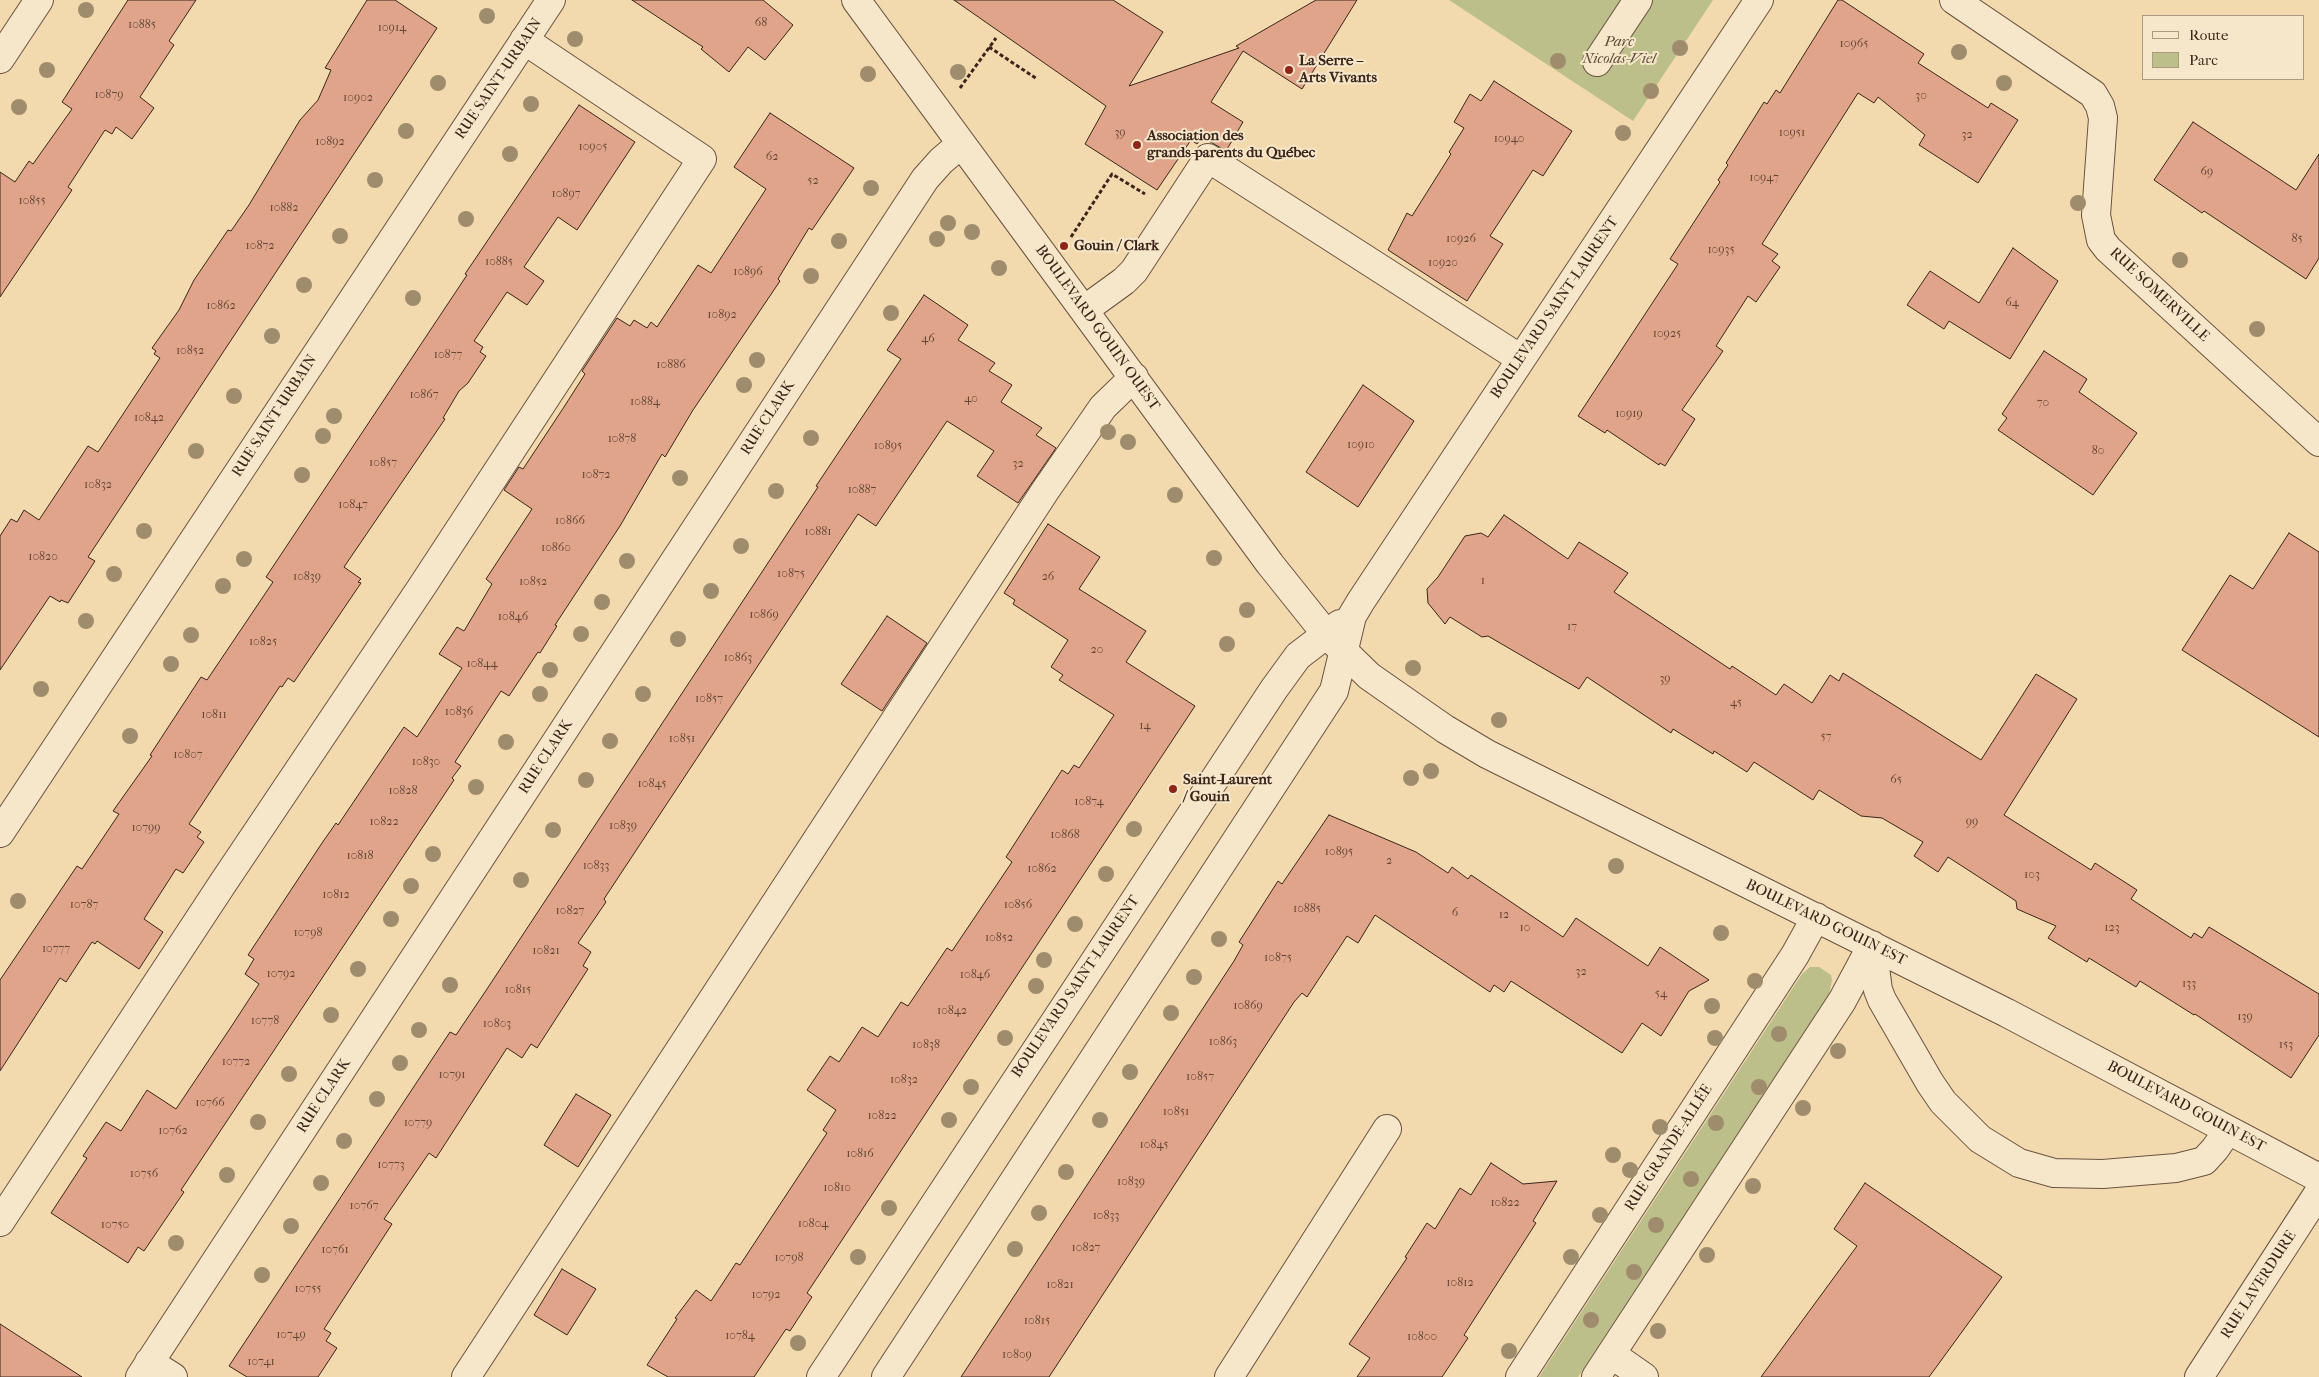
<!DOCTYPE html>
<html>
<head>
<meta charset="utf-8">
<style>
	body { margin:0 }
	#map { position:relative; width:2319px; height:1377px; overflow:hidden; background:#f3daae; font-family:"IM FELL French Canon",serif }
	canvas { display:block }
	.legend { position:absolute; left:2142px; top:15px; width:162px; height:65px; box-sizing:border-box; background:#f7e7ca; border:1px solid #ac9984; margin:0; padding:6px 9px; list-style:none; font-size:15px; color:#3b251b }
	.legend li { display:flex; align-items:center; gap:10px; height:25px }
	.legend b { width:25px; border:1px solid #ac9984 }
</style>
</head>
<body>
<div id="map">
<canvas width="2319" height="1377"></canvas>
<ul class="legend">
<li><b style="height:6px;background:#f7e7ca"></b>Route</li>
<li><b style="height:14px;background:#bcbf8a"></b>Parc</li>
</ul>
</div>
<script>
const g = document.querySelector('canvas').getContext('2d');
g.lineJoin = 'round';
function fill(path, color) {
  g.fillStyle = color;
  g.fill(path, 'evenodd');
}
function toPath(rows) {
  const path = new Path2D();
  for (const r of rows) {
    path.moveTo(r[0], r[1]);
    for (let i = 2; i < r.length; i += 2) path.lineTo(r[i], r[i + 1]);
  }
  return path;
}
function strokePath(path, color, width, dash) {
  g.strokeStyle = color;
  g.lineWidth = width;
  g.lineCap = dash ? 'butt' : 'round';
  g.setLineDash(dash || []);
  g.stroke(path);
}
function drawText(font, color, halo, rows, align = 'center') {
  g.font = font + ' "IM FELL French Canon",serif';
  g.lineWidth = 4;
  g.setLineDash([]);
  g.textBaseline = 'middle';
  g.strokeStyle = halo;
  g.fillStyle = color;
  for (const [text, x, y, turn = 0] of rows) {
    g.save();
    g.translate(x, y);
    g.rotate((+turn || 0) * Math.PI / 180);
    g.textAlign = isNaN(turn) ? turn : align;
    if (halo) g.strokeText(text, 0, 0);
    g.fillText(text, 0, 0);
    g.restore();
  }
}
fill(toPath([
	[1449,0,1713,0,1633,121],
	[1810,967,1819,967,1831,975,1832,980,1829,994,1578,1377,1539,1377,1802,974]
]), '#bcbf8a');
const building = toPath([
	[128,0,196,0,169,41,174,45,140,97,154,108,132,139,116,127,112,134,105,130,68,187,72,190,0,297,0,172,15,182,29,161,33,164,72,109,62,102,128,0],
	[367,0,395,0,437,28,88,557,95,561,68,603,61,600,60,602,50,596,0,670,0,536,11,519,17,522,24,510,39,520,88,446,98,452,160,358,154,354,156,351,152,348,179,310,194,280,228,230,231,231,249,205,300,120,318,100,331,70,325,68,367,0],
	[632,0,763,0,793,25,765,60,748,47,729,72,701,49,703,47,632,0],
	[954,0,1113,0,1163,32,1129,86,1239,48,1236,46,1316,0,1357,0,1302,89,1243,51,1211,102,1243,122,1226,151,1202,137,1197,144,1191,140,1157,190,1085,144,1106,106,954,0],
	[1838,0,1842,0,1924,54,1918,63,1988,108,1991,103,2018,120,1978,183,1919,145,1925,135,1878,97,1874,103,1858,93,1762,244,1778,254,1772,261,1780,267,1756,302,1748,296,1716,346,1723,351,1682,410,1695,419,1665,466,1660,463,1659,465,1607,430,1605,433,1578,416,1678,264,1670,259,1720,182,1718,180,1728,165,1726,163,1764,102,1767,104,1776,90,1780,93,1838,0],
	[1494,81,1572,131,1543,176,1533,170,1490,236,1503,244,1467,301,1388,250,1407,213,1412,216,1451,154,1449,152,1464,128,1454,122,1470,94,1481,101,1494,81],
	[579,105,635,142,577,230,558,217,524,267,544,281,527,305,507,292,474,341,483,347,480,352,486,356,468,383,459,391,443,418,445,419,344,567,361,579,358,582,361,583,294,682,288,678,282,687,280,686,189,824,201,832,197,837,204,842,183,873,176,869,144,919,163,932,139,969,97,941,95,944,92,942,66,982,60,978,0,1071,0,980,77,866,82,869,119,814,113,811,152,756,150,755,201,677,207,680,273,582,266,577,467,275,465,274,579,105],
	[770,113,854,168,812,230,809,228,778,279,780,281,693,410,665,457,662,454,620,526,555,625,557,626,540,653,538,652,509,696,501,691,455,762,461,766,452,778,454,780,181,1190,184,1192,144,1251,138,1247,128,1263,51,1213,87,1158,83,1156,106,1122,121,1131,147,1090,176,1109,231,1027,259,984,245,974,254,959,248,955,322,843,336,823,338,825,404,727,417,737,462,668,439,654,457,627,464,631,492,584,486,579,532,509,504,490,519,467,523,469,564,407,585,374,582,371,617,318,630,326,634,320,647,328,651,322,657,327,698,265,711,273,766,189,734,167,770,113],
	[2193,122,2296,190,2319,154,2319,258,2306,279,2204,211,2202,213,2154,180,2193,122],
	[2013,248,2058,281,2010,359,1949,321,1944,329,1907,305,1930,271,1979,303,2013,248],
	[924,295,968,325,958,340,995,363,989,371,1012,385,1001,402,1042,428,1036,435,1056,448,1018,503,977,476,994,451,947,421,876,526,858,514,604,899,606,902,578,943,591,952,583,966,588,969,537,1048,531,1044,522,1058,507,1048,436,1158,429,1153,384,1219,392,1224,324,1329,331,1333,326,1341,337,1348,318,1377,247,1377,229,1366,450,1032,456,1035,485,992,818,487,816,486,901,359,887,350,924,295],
	[2044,351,2087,379,2079,392,2137,433,2093,495,1998,430,2007,418,2002,414,2044,351],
	[1363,385,1414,421,1358,507,1306,472,1363,385],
	[1504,515,1568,559,1579,542,1628,573,1614,592,1730,669,1732,666,1776,695,1784,684,1812,703,1830,675,1839,681,1843,673,1981,760,2036,674,2077,699,2004,815,2091,870,2095,863,2137,890,2131,899,2191,938,2194,933,2202,938,2209,927,2319,994,2319,1035,2291,1078,2195,1014,2194,1015,2140,981,2136,987,2089,958,2087,962,2048,938,2056,926,2017,909,2016,901,1948,857,1938,872,1914,856,1923,842,1882,818,1861,816,1819,790,1813,800,1754,762,1747,772,1714,751,1713,754,1673,729,1671,733,1587,677,1579,689,1488,636,1482,637,1450,617,1445,624,1428,603,1427,589,1438,577,1465,536,1481,533,1488,537,1504,515],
	[1048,524,1100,557,1079,589,1146,631,1126,662,1195,706,807,1293,812,1297,790,1331,786,1329,754,1377,668,1377,647,1365,677,1319,675,1318,696,1290,711,1301,736,1263,740,1265,827,1133,823,1130,836,1110,807,1090,830,1056,839,1062,862,1027,878,1037,901,1002,908,1006,947,948,952,951,1012,862,1006,857,1062,770,1068,774,1074,765,1079,768,1114,715,1059,680,1063,675,1051,667,1068,640,1013,604,1015,600,1004,593,1048,524],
	[2289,533,2319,552,2319,737,2182,650,2230,575,2253,589,2289,533],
	[887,616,927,643,882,711,841,684,887,616],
	[1329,815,1416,852,1448,873,1452,867,1468,879,1471,875,1563,937,1576,918,1648,966,1660,947,1709,980,1689,991,1661,1036,1642,1023,1622,1053,1511,981,1504,992,1494,985,1490,992,1375,915,1358,943,1347,936,1307,997,1302,993,1294,1002,1049,1377,961,1377,1234,961,1243,945,1239,942,1278,881,1282,884,1329,815],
	[576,1094,611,1115,578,1167,544,1145,576,1094],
	[1491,1163,1523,1184,1557,1181,1533,1221,1536,1223,1464,1335,1468,1338,1442,1377,1357,1377,1370,1358,1349,1344,1407,1258,1405,1257,1427,1223,1435,1229,1460,1188,1471,1195,1491,1163],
	[1865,1183,2002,1277,1929,1377,1761,1377,1857,1246,1834,1229,1865,1183],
	[562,1269,596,1289,567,1335,534,1315,562,1269],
	[0,1324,82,1377,0,1377,0,1324]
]);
fill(building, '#dfa489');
strokePath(building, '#3b251b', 1);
const minor = toPath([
	[856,0,1270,564,1326,634,1369,676,1445,729,1487,754,2007,1013,2319,1178],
	[1954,0,2093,94,2100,106,2103,118,2096,215,2101,240,2108,249,2319,442],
	[0,59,39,0],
	[1597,62,1638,0],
	[1084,310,1124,281,1134,271,1208,158,1521,359],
	[0,833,551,0],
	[1872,945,1878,990,1882,1000,1930,1083,1943,1102,1980,1139,2019,1163,2054,1173,2103,1174,2176,1168,2204,1161,2215,1149,2228,1130],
	[0,1222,223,883,421,588,702,159,524,40],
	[1611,1354,1644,1377],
	[149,1362,173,1377],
	[140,1377,925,179,941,161,961,144],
	[466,1377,1045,491,1103,407,1134,377],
	[821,1377,1274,689,1298,656,1340,624],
	[886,1377,1334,691,1352,616,1361,601,1759,0],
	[1229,1377,1387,1129],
	[1520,1377,1795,955,1816,917],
	[1596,1377,1842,1001,1872,945],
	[2199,1377,2319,1192]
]);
strokePath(minor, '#695240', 30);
strokePath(toPath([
	[989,47,1037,79],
	[960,88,996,38],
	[1071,237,1112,174,1145,194]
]), '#3b251b', 3, [4, 2.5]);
strokePath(minor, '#f7e7ca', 28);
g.fillStyle = '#9f8c6d';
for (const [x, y] of [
	[86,10],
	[487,16],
	[575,39],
	[1680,48],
	[1959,52],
	[1558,61],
	[47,70],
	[958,72],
	[868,74],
	[438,83],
	[2004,83],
	[1651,91],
	[531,104],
	[19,107],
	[406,131],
	[1623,133],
	[510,154],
	[375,180],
	[871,188],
	[2078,203],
	[466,219],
	[948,223],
	[972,232],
	[340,236],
	[937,239],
	[839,241],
	[2180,260],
	[999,268],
	[811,276],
	[304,285],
	[413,298],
	[891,313],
	[2257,329],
	[272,336],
	[757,360],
	[744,385],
	[234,396],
	[334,416],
	[1108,432],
	[323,436],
	[811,438],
	[1128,442],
	[196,451],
	[302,475],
	[680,478],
	[776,491],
	[1175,495],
	[144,531],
	[741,546],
	[1214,558],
	[244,559],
	[627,561],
	[114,574],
	[223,586],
	[711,591],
	[602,602],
	[1247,610],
	[86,621],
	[581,634],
	[191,635],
	[678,639],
	[1227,644],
	[171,664],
	[1413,668],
	[550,670],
	[41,689],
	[540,694],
	[643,694],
	[1499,720],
	[130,736],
	[610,741],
	[506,742],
	[1431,771],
	[1411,778],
	[586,780],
	[476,787],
	[1134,829],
	[553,830],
	[433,854],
	[1616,866],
	[1106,874],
	[521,880],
	[411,886],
	[18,901],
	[391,919],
	[1075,924],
	[1721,933],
	[1219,939],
	[1044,960],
	[358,969],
	[1194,977],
	[1755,981],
	[450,985],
	[1036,986],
	[1712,1006],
	[1171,1013],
	[331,1015],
	[419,1030],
	[1779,1034],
	[1005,1038],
	[1715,1038],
	[1838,1051],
	[400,1063],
	[1130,1072],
	[289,1074],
	[971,1087],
	[1759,1087],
	[377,1099],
	[1803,1108],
	[949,1120],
	[1100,1120],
	[258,1122],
	[1716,1123],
	[1660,1127],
	[344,1141],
	[1613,1155],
	[1630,1170],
	[1066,1172],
	[227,1175],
	[1691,1179],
	[321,1183],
	[1753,1186],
	[889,1208],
	[1039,1213],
	[1600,1215],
	[1656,1225],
	[291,1226],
	[176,1243],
	[1015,1249],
	[1707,1255],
	[858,1257],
	[1571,1257],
	[1634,1272],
	[262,1275],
	[1591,1320],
	[1658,1331],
	[798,1343],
	[1509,1351]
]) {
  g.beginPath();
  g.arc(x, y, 8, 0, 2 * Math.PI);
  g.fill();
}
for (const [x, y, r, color] of [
	[1289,70,5,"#8f2418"],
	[1137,145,5,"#8f2418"],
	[1064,246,5,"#8f2418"],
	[1173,789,5,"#8f2418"]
]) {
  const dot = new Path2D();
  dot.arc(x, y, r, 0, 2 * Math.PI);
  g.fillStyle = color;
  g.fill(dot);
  strokePath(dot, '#f7e7ca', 2);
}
drawText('12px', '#644536', null, [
	["68",761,23],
	["10885",142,25],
	["10914",392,28],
	["10965",1854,44],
	["10879",109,95],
	["30",1921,96],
	["10902",358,98],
	["39",1120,133],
	["10951",1792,133],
	["32",1967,135],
	["10940",1509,139],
	["10892",330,142],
	["10905",593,147],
	["62",772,157],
	["69",2207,172],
	["10947",1764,178],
	["52",813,181],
	["10897",566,194],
	["10855",32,201],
	["10882",284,208],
	["10926",1461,239],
	["85",2297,239],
	["10872",260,246],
	["10935",1721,250],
	["10885",499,262],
	["10920",1443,263],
	["10896",748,272],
	["64",2012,303],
	["10862",221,306],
	["10892",722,315],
	["10925",1667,334],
	["46",928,339],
	["10852",190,351],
	["10877",448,355],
	["10886",671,365],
	["10867",424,395],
	["40",971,399],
	["10884",645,402],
	["70",2043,403],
	["10919",1629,414],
	["10842",149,418],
	["10878",622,439],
	["10910",1361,445],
	["10895",888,446],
	["80",2098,451],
	["10857",383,463],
	["32",1018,464],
	["10872",596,475],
	["10832",98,485],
	["10887",862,490],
	["10847",353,505],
	["10866",570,521],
	["10881",818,532],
	["10860",556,548],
	["10820",43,557],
	["10875",791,574],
	["10839",307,577],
	["26",1048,577],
	["1",1483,581],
	["10852",533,582],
	["10869",764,615],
	["10846",513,617],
	["17",1572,627],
	["10825",263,642],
	["20",1097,650],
	["10863",738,658],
	["10844",482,664],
	["39",1665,679],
	["10857",709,699],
	["45",1736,703],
	["10836",459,712],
	["10811",214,715],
	["14",1145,726],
	["57",1826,737],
	["10851",682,739],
	["10807",188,755],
	["10830",426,762],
	["65",1896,780],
	["10845",652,784],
	["10828",403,791],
	["10874",1089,802],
	["10822",384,822],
	["99",1972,822],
	["10839",623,826],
	["10799",146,828],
	["10868",1065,835],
	["10895",1339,852],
	["10818",360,856],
	["2",1389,861],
	["10833",596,866],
	["10862",1042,869],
	["103",2032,875],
	["10812",336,895],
	["10787",84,905],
	["10856",1018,905],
	["10885",1307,909],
	["10827",570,911],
	["6",1455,913],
	["12",1504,915],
	["10",1525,928],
	["123",2112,928],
	["10798",308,933],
	["10852",999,938],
	["10777",56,949],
	["10821",546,951],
	["10875",1278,958],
	["32",1581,972],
	["10792",281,974],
	["10846",975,975],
	["133",2189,984],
	["10815",518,990],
	["54",1661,994],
	["10869",1248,1006],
	["10842",952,1011],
	["139",2245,1017],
	["10778",265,1021],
	["10803",497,1024],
	["10863",1223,1042],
	["10838",926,1045],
	["153",2286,1045],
	["10772",236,1062],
	["10791",452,1075],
	["10857",1200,1077],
	["10832",904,1080],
	["10766",210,1103],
	["10851",1176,1112],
	["10822",882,1116],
	["10779",418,1123],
	["10762",173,1131],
	["10845",1154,1145],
	["10816",860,1154],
	["10773",391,1165],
	["10756",144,1174],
	["10839",1131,1182],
	["10810",837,1188],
	["10822",1505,1203],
	["10767",364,1206],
	["10833",1106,1216],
	["10804",813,1224],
	["10750",115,1225],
	["10827",1086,1248],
	["10761",335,1250],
	["10798",789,1258],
	["10812",1460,1283],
	["10821",1060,1285],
	["10755",308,1289],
	["10792",766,1295],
	["10815",1037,1321],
	["10749",291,1335],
	["10784",740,1336],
	["10800",1422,1337],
	["10809",1017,1355],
	["10741",261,1362]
]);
drawText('italic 15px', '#5b4c37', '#f7e7ca', [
	["Parc",1619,42],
	["Nicolas-Viel",1619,59]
]);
drawText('bold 15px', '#3b251b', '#f7e7ca', [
	["La Serre –",1299,61],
	["Arts Vivants",1299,78],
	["Association des",1147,136],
	["grands-parents du Québec",1147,153],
	["Gouin / Clark",1074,246],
	["Saint-Laurent",1183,780],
	["/ Gouin",1183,797]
], 'left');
drawText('15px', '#3b251b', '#f7e7ca', [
	["RUE SAINT-URBAIN",499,79,-56],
	["RUE SOMERVILLE",2159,295,43],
	["BOULEVARD SAINT-LAURENT",1555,308,-56],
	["BOULEVARD GOUIN OUEST",1097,328,54],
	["RUE SAINT-URBAIN",275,416,-57],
	["RUE CLARK",768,418,-57],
	["RUE CLARK",546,757,-57],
	["BOULEVARD GOUIN EST",1826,923,26],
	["BOULEVARD SAINT-LAURENT",1076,987,-56],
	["RUE CLARK",324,1096,-57],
	["BOULEVARD GOUIN EST",2186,1107,28],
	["RUE GRANDE-ALLÉE",1669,1148,-57],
	["RUE LAVERDURE",2259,1285,-57]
]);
</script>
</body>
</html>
